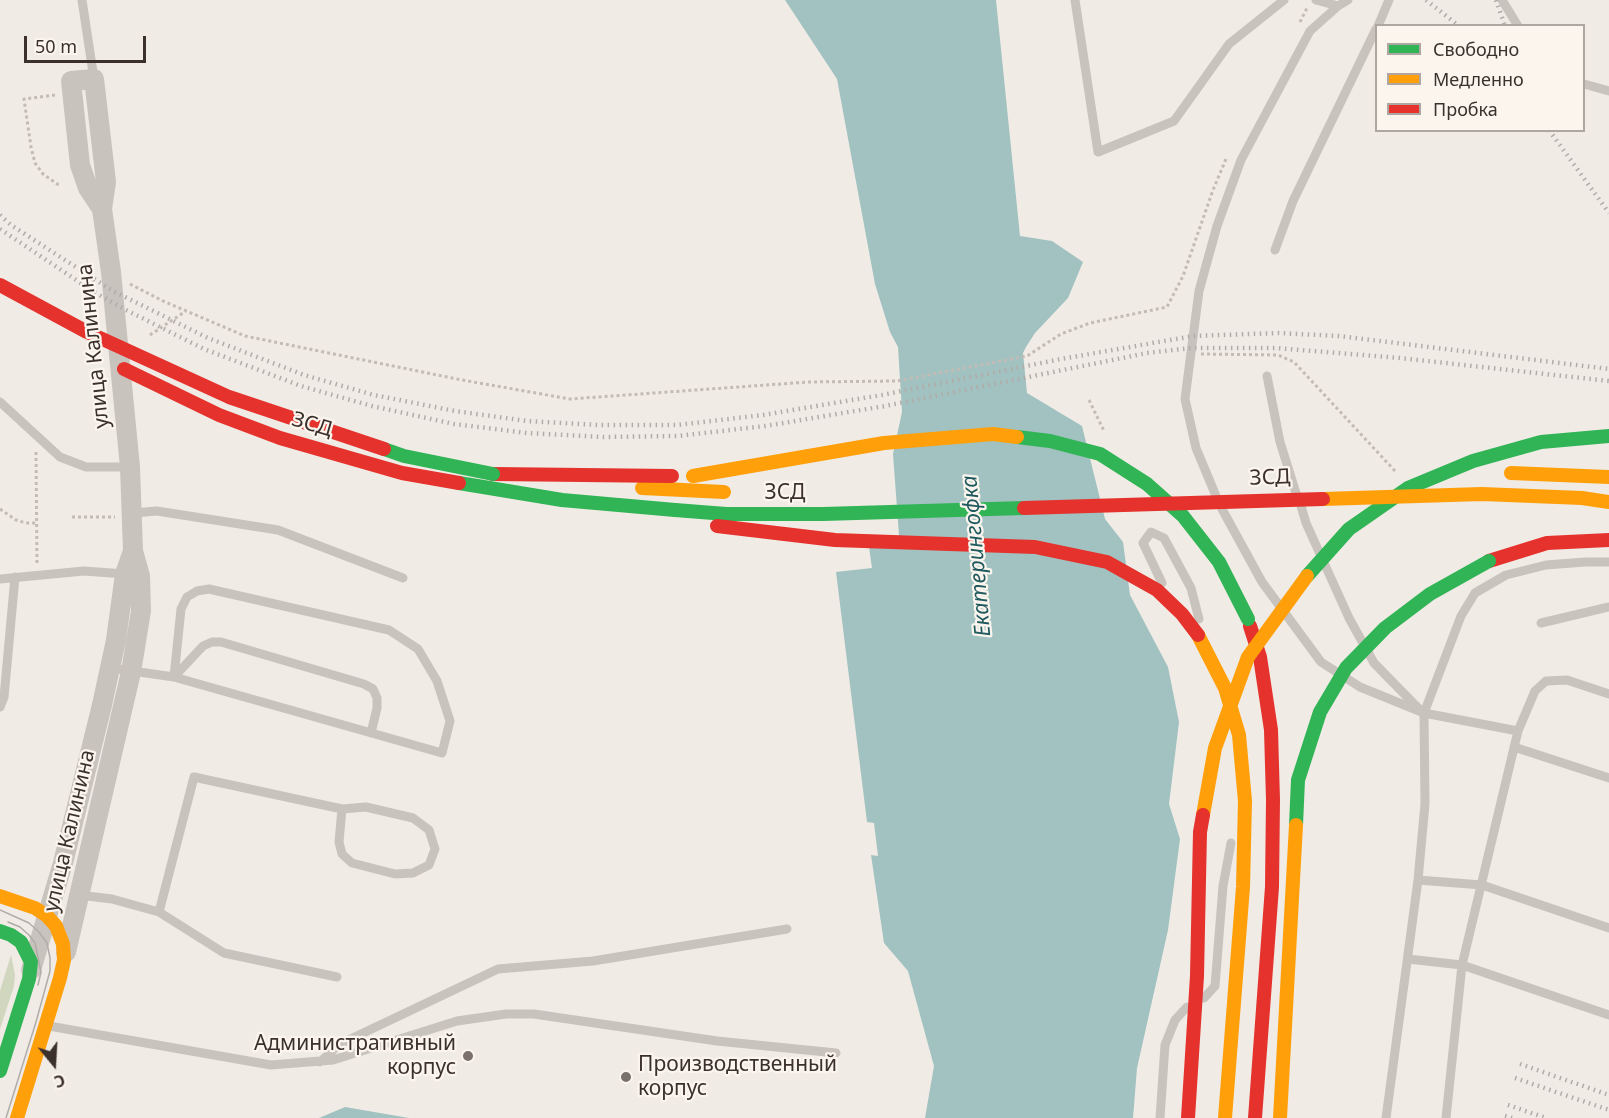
<!DOCTYPE html>
<html>
<head>
<meta charset="utf-8">
<style>
	body { margin:0 }
	#map { position:relative; width:1609px; height:1118px; overflow:hidden; background:#f0ebe5; font-family:"Noto Sans",sans-serif }
	canvas { display:block }
	.legend { position:absolute; left:1375px; top:24px; width:210px; height:108px; box-sizing:border-box; background:#fbf5ee; border:2px solid #aea6a0; margin:0; padding:8px 10px; list-style:none; font-size:18px; color:#3b302b }
	.legend li { display:flex; align-items:center; gap:12px; height:30px }
	.legend b { width:30px; border:2px solid #aea6a0 }
	.north { position:absolute; left:24px; top:1034px; width:60px; height:60px; -webkit-text-stroke:4px #fbf5ee; paint-order:stroke; rotate:162deg; font-size:16px; font-weight:700; line-height:24px; text-align:center; color:#3b302b }
	.north::after { content:''; display:block; margin:auto; width:21px; height:27px; background:#3b302b; clip-path:polygon(50% 0,100% 100%,50% 72%,0 100%) }
	.scale { position:absolute; left:24px; top:36px; width:122px; height:27px; box-sizing:border-box; border:3px solid #3b302b; border-top:0; padding-left:8px; font-size:18px; line-height:21px; white-space:nowrap; color:#3b302b; -webkit-text-stroke:4px #fbf5ee; paint-order:stroke }
</style>
</head>
<body>
<div id="map">
<canvas width="1609" height="1118"></canvas>
<ul class="legend">
<li><b style="height:8px;background:#30b455"></b>Свободно</li>
<li><b style="height:8px;background:#ff9f0a"></b>Медленно</li>
<li><b style="height:8px;background:#e5322d"></b>Пробка</li>
</ul>
<div class="north">С</div>
<div class="scale">50 m</div>
</div>
<script>
const g = document.querySelector('canvas').getContext('2d');
g.lineJoin = 'round';
function fill(path, color) {
  g.fillStyle = color;
  g.fill(path, 'evenodd');
}
function toPath(rows) {
  const path = new Path2D();
  for (const r of rows) {
    path.moveTo(r[0], r[1]);
    for (let i = 2; i < r.length; i += 2) path.lineTo(r[i], r[i + 1]);
  }
  return path;
}
function strokePath(path, color, width, dash) {
  g.strokeStyle = color;
  g.lineWidth = width;
  g.lineCap = dash ? 'butt' : 'round';
  g.setLineDash(dash || []);
  g.stroke(path);
}
function drawText(font, color, halo, rows, align = 'center') {
  g.font = font + ' "Noto Sans",sans-serif';
  g.lineWidth = 4.5;
  g.setLineDash([]);
  g.textBaseline = 'middle';
  g.strokeStyle = halo;
  g.fillStyle = color;
  for (const [text, x, y, turn = 0] of rows) {
    g.save();
    g.translate(x, y);
    g.rotate((+turn || 0) * Math.PI / 180);
    g.textAlign = isNaN(turn) ? turn : align;
    if (halo) g.strokeText(text, 0, 0);
    g.fillText(text, 0, 0);
    g.restore();
  }
}
fill(toPath([
	[11,955,15,975,14,986,0,1029,0,991]
]), '#d1d6bf');
fill(toPath([
	[785,0,996,0,1020,236,1052,241,1083,262,1068,298,1035,333,1026,347,1023,353,1027,393,1082,426,1105,519,1123,542,1130,595,1168,667,1179,722,1169,804,1180,839,1168,930,1137,1068,1133,1118,925,1118,934,1066,908,971,884,943,871,855,878,856,874,823,867,822,836,572,872,568,869,547,899,535,893,454,902,412,898,347,890,332,875,284,837,79],
	[345,1107,409,1118,319,1118]
]), '#a1c2c1');
strokePath(toPath([
	[1300,22,1308,6],
	[55,95,24,99,31,147,35,163,43,174,60,186],
	[94,279,92,282,95,290,93,295,94,300],
	[130,284,163,301,245,336,462,380,570,399,808,382,897,381,1027,356,1061,334,1090,323,1167,307,1183,276,1213,190,1226,159],
	[150,335,186,311],
	[1201,354,1278,355,1294,362,1395,471],
	[1089,400,1104,431],
	[36,452,37,565],
	[0,509,16,520,26,523,36,523],
	[72,517,115,517]
]), '#c2bbb6', 3, [3, 3]);
strokePath(toPath([
	[82,0,94,79],
	[1075,0,1098,152,1174,121,1229,44,1284,0],
	[1316,0,1338,6],
	[1502,0,1518,26],
	[1378,26,1389,0],
	[1584,84,1609,91],
	[1275,250,1293,201,1376,29],
	[1267,376,1280,442,1296,493],
	[0,402,60,457,86,467,130,467],
	[1216,496,1196,448,1185,399,1199,291,1217,226,1241,160,1310,31,1338,6,1348,0],
	[1301,506,1306,523,1349,618,1374,663,1419,709],
	[1222,509,1262,582,1321,662,1360,687,1424,713,1518,731],
	[133,513,157,511,278,530,403,578],
	[0,579,84,571,125,574],
	[1162,583,1143,543,1151,532,1164,538,1191,588,1199,619],
	[1541,623,1609,607],
	[111,668,174,677,442,753,450,721,437,681,418,649,389,630,209,589,197,591,187,597,181,609,174,677],
	[174,677,203,646,212,642,221,642,364,684,373,689,377,698,377,708,371,733],
	[0,707,4,697,15,577],
	[1514,747,1609,778],
	[1418,880,1482,885,1609,928],
	[79,895,112,899,159,912,224,953,337,977],
	[159,912,194,777,342,809,366,807,413,818,429,830,435,849,429,865,413,873,395,874,352,863,342,854,339,842,342,809],
	[1408,959,1462,965,1609,1015],
	[1204,998,1215,986,1223,886,1231,843],
	[49,1026,271,1065,333,1060,457,1021,506,1014,534,1014,717,1041,836,1053],
	[320,1062,340,1044,498,969,593,961,787,929],
	[1160,1118,1165,1045,1175,1020,1187,1007],
	[1386,1118,1418,880,1425,804,1424,713,1461,616,1475,593,1506,575,1546,565,1585,562,1609,562],
	[1446,1118,1462,965,1518,731,1535,691,1546,681,1567,680,1609,694]
]), '#c9c3be', 9);
strokePath(toPath([
	[94,79,106,182,102,209,88,188,80,165,71,81,94,79],
	[66,952,131,672,141,611,140,576,133,551,130,467,111,272,102,209],
	[31,970,63,863,102,705,116,640,125,574,133,551]
]), '#c9c3be', 20);
strokePath(toPath([
	[459,483,562,500,675,510],
	[0,931,11,935,21,942,31,962,29,979,0,1071]
]), '#30b455', 14);
strokePath(toPath([
	[642,488,724,492],
	[0,896,35,908,47,916,56,926,63,944,64,960,60,978,17,1118]
]), '#ff9f0a', 14);
strokePath(toPath([
	[124,369,219,415,280,438,402,473,459,483],
	[493,474,672,476],
	[1489,561,1547,543,1609,540],
	[1250,626,1260,657,1271,730,1273,800,1272,887,1255,1118]
]), '#e5322d', 14);
strokePath(toPath([
	[0,910,29,923,39,932,47,943,50,958,50,971,36,1022,6,1118],
	[8,922,20,927,29,935,35,943,41,972,38,985]
]), '#b1aca8', 1.5);
strokePath(toPath([
	[1426,0,1459,26],
	[1496,0,1505,26],
	[1549,130,1609,213],
	[0,215,11,225,113,291,208,338,304,375,374,395,455,411,527,421,599,425,677,425,763,415,882,395,1061,359,1193,336,1278,333,1339,336,1609,369],
	[0,229,94,292,124,309,204,349,301,386,372,406,454,424,527,433,603,437,678,436,765,426,885,406,1147,353,1191,348,1276,348,1400,358,1609,381],
	[1520,1064,1609,1095],
	[1515,1078,1609,1110],
	[1508,1105,1546,1118],
	[1505,1116,1512,1118]
]), '#b1aca8', 4.5, [1.5, 4.5]);
strokePath(toPath([
	[1017,437,1050,441,1100,454,1147,484,1183,516,1219,562,1248,619],
	[384,449,404,456,493,474],
	[675,510,726,514,823,514,1024,508],
	[1307,576,1349,529,1408,488,1473,461,1541,442,1609,436],
	[1296,825,1298,780,1320,712,1346,668,1385,628,1430,594,1489,561]
]), '#30b455', 14);
strokePath(toPath([
	[1511,473,1609,477],
	[693,476,884,443,993,434,1017,437],
	[1323,499,1482,494,1582,498,1609,502],
	[1198,635,1225,688,1239,735,1245,801,1243,887,1225,1118],
	[1203,815,1215,748,1248,657,1307,576],
	[1280,1118,1296,825]
]), '#ff9f0a', 14);
strokePath(toPath([
	[0,285,87,332,229,397,384,449],
	[1024,508,1323,499],
	[717,526,835,540,1035,547,1107,562,1157,590,1182,614,1198,635],
	[1188,1118,1197,976,1200,832,1203,815]
]), '#e5322d', 14);
for (const [x, y, r, color] of [
	[468,1056,6,"#7a716c"],
	[626,1077,6,"#7a716c"]
]) {
  const dot = new Path2D();
  dot.arc(x, y, r, 0, 2 * Math.PI);
  g.fillStyle = color;
  g.fill(dot);
  strokePath(dot, '#fbf5ee', 2);
}
drawText('21px', '#3b302b', '#fbf5ee', [
	["улица Калинина",94,346,-96],
	["ЗСД",312,425,16],
	["ЗСД",1270,478,-2],
	["ЗСД",785,493],
	["улица Калинина",70,831,-77]
]);
drawText('21px', '#3b302b', '#fbf5ee', [
	["Административный",456,1044],
	["корпус",456,1068],
	["Производственный",638,1065,"left"],
	["корпус",638,1089,"left"]
], 'right');
drawText('italic 22px', '#1f5a5e', '#fbf5ee', [
	["Екатерингофка",977,556,-95]
]);
</script>
</body>
</html>
